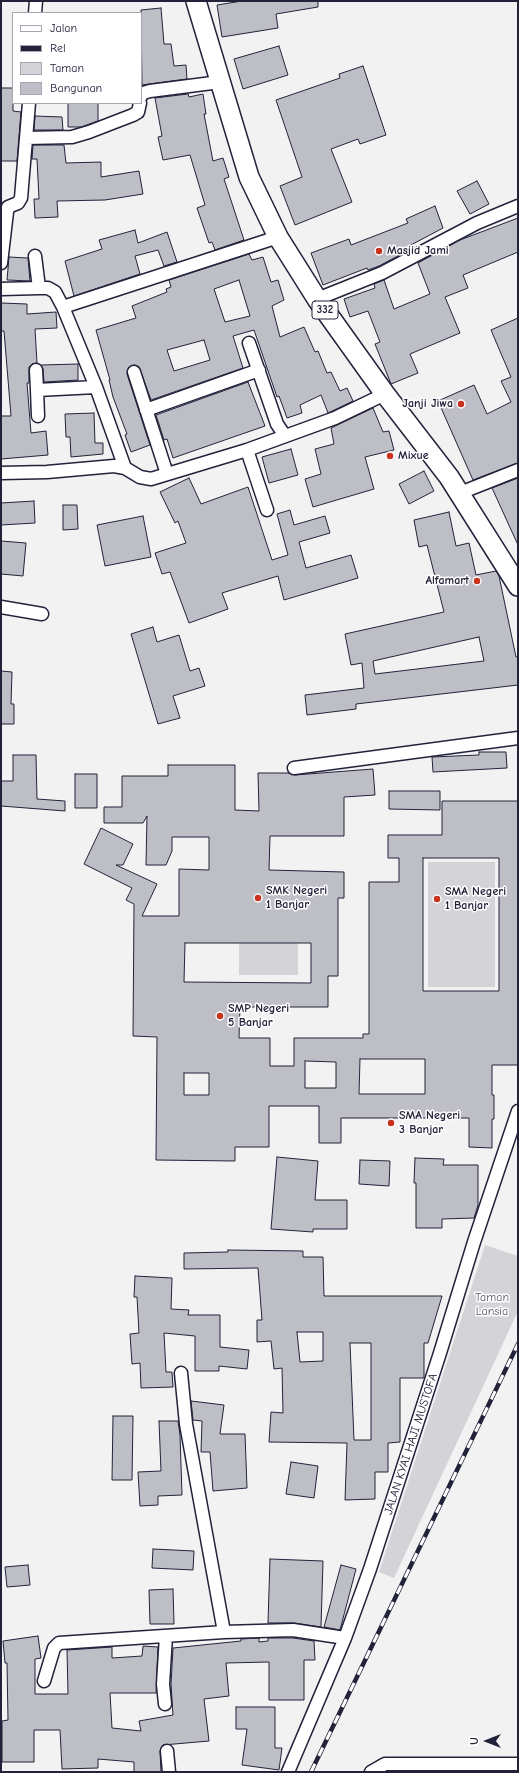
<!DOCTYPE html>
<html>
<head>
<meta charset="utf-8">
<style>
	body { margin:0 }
	#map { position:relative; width:519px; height:1773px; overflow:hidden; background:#f2f2f3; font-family:"Comic Neue",sans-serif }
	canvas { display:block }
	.frame { position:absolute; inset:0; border:2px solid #22223b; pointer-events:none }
	.legend { position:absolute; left:12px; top:12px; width:130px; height:92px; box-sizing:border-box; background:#fff; border:1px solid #a7a7b1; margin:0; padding:5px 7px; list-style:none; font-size:12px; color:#22223b }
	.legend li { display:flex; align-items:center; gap:8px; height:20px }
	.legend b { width:20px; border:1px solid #a7a7b1 }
	.north { position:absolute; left:467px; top:1721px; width:40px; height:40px; -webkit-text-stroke:3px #fff; paint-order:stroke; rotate:270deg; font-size:11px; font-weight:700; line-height:16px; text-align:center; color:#22223b }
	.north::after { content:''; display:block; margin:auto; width:14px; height:18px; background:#22223b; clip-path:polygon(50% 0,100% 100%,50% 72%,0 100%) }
</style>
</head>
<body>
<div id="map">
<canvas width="519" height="1773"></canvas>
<div class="frame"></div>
<ul class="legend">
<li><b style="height:5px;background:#fff"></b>Jalan</li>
<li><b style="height:5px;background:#22223b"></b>Rel</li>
<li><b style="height:11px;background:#d3d3d8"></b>Taman</li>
<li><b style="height:11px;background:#bebec6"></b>Bangunan</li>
</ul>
<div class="north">U</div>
</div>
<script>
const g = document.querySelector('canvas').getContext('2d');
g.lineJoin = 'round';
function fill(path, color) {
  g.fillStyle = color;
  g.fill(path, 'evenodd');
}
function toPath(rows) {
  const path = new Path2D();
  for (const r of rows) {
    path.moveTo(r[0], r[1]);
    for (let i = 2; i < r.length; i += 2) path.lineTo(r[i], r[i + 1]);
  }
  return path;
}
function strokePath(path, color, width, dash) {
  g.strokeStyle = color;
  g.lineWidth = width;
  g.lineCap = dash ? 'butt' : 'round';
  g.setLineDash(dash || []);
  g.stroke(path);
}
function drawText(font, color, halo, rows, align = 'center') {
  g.font = font + ' "Comic Neue",sans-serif';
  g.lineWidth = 3;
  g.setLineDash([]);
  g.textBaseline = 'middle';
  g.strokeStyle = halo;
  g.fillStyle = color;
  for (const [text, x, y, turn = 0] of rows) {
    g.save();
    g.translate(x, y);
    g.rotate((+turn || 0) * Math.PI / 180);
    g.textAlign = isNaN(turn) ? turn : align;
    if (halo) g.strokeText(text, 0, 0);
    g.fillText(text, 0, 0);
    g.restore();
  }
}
fill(toPath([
	[428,862,495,862,495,987,428,987],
	[239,943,298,943,298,975,239,975],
	[485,1245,518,1256,518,1311,394,1578,379,1572]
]), '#d3d3d8');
const building = toPath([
	[242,1,318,1,318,7,276,14,278,28,222,37,217,5,242,1],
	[161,8,164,44,171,44,174,66,186,65,187,79,142,85,141,10,161,8],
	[279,46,288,75,243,89,234,59,279,46],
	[363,66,386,135,360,144,358,139,331,149,352,202,295,225,280,186,302,177,276,100,340,78,339,74,363,66],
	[1,88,13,88,13,111,21,112,17,161,1,161,1,88],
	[188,94,189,97,203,94,206,114,204,114,213,161,223,158,229,177,224,179,244,240,215,250,212,242,209,243,197,208,205,205,190,155,163,160,158,137,162,136,155,98,188,94],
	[68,103,98,103,98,121,81,127,68,127,68,103],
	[35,116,62,117,63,130,34,130,35,116],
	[33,145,64,145,66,163,101,162,101,177,139,171,143,194,105,200,57,201,58,217,35,218,34,199,39,199,37,159,32,159,33,145],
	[477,181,489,204,470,214,457,191,477,181],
	[435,206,443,228,409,246,411,249,379,266,368,270,367,268,323,285,311,253,349,239,351,245,408,223,406,219,435,206],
	[518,218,518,252,463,275,468,288,445,297,460,333,410,354,418,373,391,384,375,344,380,342,368,311,350,317,344,299,375,288,374,284,384,280,394,309,430,294,418,263,460,240,518,218],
	[135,230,138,243,167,232,177,262,164,266,158,250,135,256,140,274,74,296,65,261,102,249,99,240,135,230],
	[249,254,252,260,263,257,271,282,278,280,284,300,272,306,280,337,304,327,315,352,318,351,327,373,331,372,340,391,347,388,353,401,328,413,321,395,300,405,302,413,287,418,279,396,277,397,254,330,233,336,243,368,151,400,139,367,135,365,129,367,127,374,150,445,131,452,125,435,127,434,113,397,109,380,110,380,96,330,136,318,132,306,167,292,166,289,171,287,169,280,249,254],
	[239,280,250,316,225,322,214,289,239,280],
	[204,340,210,360,174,371,167,350,204,340],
	[9,257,28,258,30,281,7,280,9,257],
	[1,303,27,304,27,314,56,312,57,328,35,329,37,363,32,364,29,367,29,383,27,383,31,433,46,431,48,455,1,459,1,416,11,416,4,331,1,331,1,303],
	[518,318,518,463,473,480,438,401,474,385,487,414,511,402,501,381,511,377,491,330,518,318],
	[78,364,78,380,44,382,43,369,41,365,78,364],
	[248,382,265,426,173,458,167,439,164,440,156,415,248,382],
	[373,408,383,432,389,431,394,450,365,457,374,489,313,507,305,479,321,474,315,449,334,444,331,428,373,408],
	[94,413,95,443,103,443,103,454,71,457,70,437,66,437,65,414,94,413],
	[291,449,298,475,269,483,262,457,291,449],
	[424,471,434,491,409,504,399,484,424,471],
	[189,478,201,504,248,487,272,560,288,555,277,514,290,510,294,525,325,516,330,533,299,542,306,568,351,555,358,578,284,600,278,576,222,593,228,609,189,623,170,572,162,574,155,553,186,543,178,521,175,523,160,492,189,478],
	[518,478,518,545,492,488,518,478],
	[34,501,35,523,1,525,1,503,34,501],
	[63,505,77,505,78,529,63,530,63,505],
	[449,512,456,546,469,543,476,575,496,571,499,576,516,657,518,657,518,685,356,704,356,709,307,715,305,695,364,688,362,663,351,665,345,634,444,612,427,545,419,547,414,520,449,512],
	[479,637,484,661,375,674,373,661,479,637],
	[143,516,151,557,105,566,97,525,143,516],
	[1,541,26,543,23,576,1,574,1,541],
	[153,627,157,642,179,635,190,671,199,668,205,686,173,696,180,718,158,724,131,634,153,627],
	[1,671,12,672,11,704,14,704,14,724,1,724,1,671],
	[479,752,506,752,507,768,433,772,432,757,479,755,479,752],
	[13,755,36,755,37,799,65,801,65,811,1,806,1,781,13,781,13,755],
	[168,765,235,765,235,810,259,811,258,773,288,773,295,775,373,769,375,795,344,797,344,836,270,836,269,870,344,872,344,898,338,898,338,976,328,976,328,1007,240,1007,239,1038,270,1038,270,1066,294,1066,294,1038,363,1038,363,1034,369,1034,369,882,399,882,399,858,388,858,388,835,442,835,442,801,518,801,518,1065,492,1065,492,1095,494,1095,494,1119,492,1119,492,1148,469,1147,469,1118,341,1118,341,1143,319,1143,319,1106,269,1106,269,1147,235,1147,235,1161,156,1160,157,1037,133,1036,134,904,126,900,132,888,84,864,101,828,133,844,123,865,116,865,157,884,142,916,179,916,179,869,209,870,209,837,172,837,172,851,166,865,146,865,147,816,143,823,104,823,104,807,122,807,122,776,168,776,168,765],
	[423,858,499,858,499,991,423,991,423,858],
	[185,943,311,943,311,983,184,982,185,943],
	[360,1059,425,1059,425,1094,359,1094,360,1059],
	[305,1061,336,1062,336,1088,305,1088,305,1061],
	[184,1073,209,1073,209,1095,184,1095,184,1073],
	[75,774,97,774,97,808,75,808,75,774],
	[389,791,440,791,440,810,389,809,389,791],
	[277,1157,318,1161,315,1200,347,1200,347,1229,313,1229,313,1232,271,1229,277,1157],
	[415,1158,444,1159,443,1165,478,1165,478,1205,474,1218,442,1219,442,1228,416,1228,416,1183,414,1183,415,1158],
	[360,1160,390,1161,389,1186,359,1184,360,1160],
	[228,1250,303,1251,303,1257,323,1257,324,1296,442,1296,428,1343,424,1343,424,1378,400,1378,400,1442,388,1443,388,1472,375,1472,375,1499,345,1500,347,1443,269,1442,271,1412,283,1413,282,1368,274,1369,271,1341,257,1342,257,1320,262,1320,258,1268,184,1269,184,1253,228,1252,228,1250],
	[297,1332,323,1332,323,1361,300,1362,297,1332],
	[350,1343,371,1343,371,1440,354,1440,350,1343],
	[135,1276,172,1278,171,1309,189,1310,188,1315,220,1315,220,1347,249,1350,247,1369,219,1366,219,1371,195,1371,195,1336,164,1333,166,1372,172,1372,173,1387,141,1388,140,1363,132,1364,130,1334,139,1333,137,1297,134,1297,135,1276],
	[191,1401,224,1405,220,1434,245,1434,247,1488,213,1491,210,1452,201,1452,202,1421,193,1420,191,1401],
	[113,1416,133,1416,132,1480,112,1480,113,1416],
	[159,1421,178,1421,180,1435,182,1495,158,1496,158,1505,140,1506,138,1472,161,1471,159,1421],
	[291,1462,318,1466,314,1498,286,1494,291,1462],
	[153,1549,194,1551,193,1570,152,1568,153,1549],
	[270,1559,323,1561,321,1627,294,1623,268,1623,270,1559],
	[28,1565,30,1585,7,1587,5,1567,28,1565],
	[341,1565,356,1569,340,1630,324,1627,341,1565],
	[173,1589,174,1624,150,1624,149,1590,173,1589],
	[38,1636,41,1658,35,1659,35,1694,68,1694,67,1650,112,1647,112,1658,142,1656,143,1646,158,1647,156,1693,110,1693,112,1728,141,1731,139,1721,173,1715,171,1684,173,1648,241,1641,241,1639,259,1638,259,1642,268,1641,268,1638,293,1638,314,1641,315,1660,304,1660,304,1700,269,1700,269,1662,226,1663,229,1696,204,1699,209,1741,163,1745,160,1751,161,1772,134,1772,134,1762,98,1759,98,1768,62,1769,60,1730,34,1730,34,1762,2,1762,2,1721,8,1720,7,1663,5,1663,3,1641,38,1636],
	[236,1707,275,1707,275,1748,282,1748,279,1770,242,1765,247,1729,236,1729,236,1707]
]);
fill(building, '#bebec6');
strokePath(building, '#22223b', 1);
const minor = toPath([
	[35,13,36,1],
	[141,96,143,93,150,91,220,82],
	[26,138,72,137,89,132,133,115,138,112,140,103],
	[35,256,39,288,48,288,55,292,63,307,96,387,125,468],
	[1,263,7,212,8,207,18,203,21,198,29,103],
	[1,289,39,288],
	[317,299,382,273,477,223,518,206],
	[63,307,278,237],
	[249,343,277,424,285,436],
	[36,370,37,390],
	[134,372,167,474],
	[146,410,259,370],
	[38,416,37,390,96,387],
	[247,450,267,510],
	[1,473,47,472,114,466,125,468,140,477,151,479,247,450,335,418,385,394],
	[460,493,518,470],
	[1,607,42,614],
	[294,768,518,738],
	[181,1373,186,1424,224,1632],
	[44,1681,54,1648,59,1643,224,1632,293,1630,345,1638],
	[165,1704,163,1684,166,1636],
	[167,1751,169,1772],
	[288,1772,345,1638,370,1569,440,1353,474,1242,518,1111],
	[371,1772,385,1764,518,1764]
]);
const primary = toPath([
	[196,1,249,177,278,237,317,299,385,394,449,477,518,586]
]);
strokePath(minor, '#22223b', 15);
strokePath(primary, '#22223b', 22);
strokePath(minor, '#fff', 12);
strokePath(primary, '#fff', 19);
const rail = toPath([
	[311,1772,518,1344]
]);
strokePath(rail, '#22223b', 4.5);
strokePath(rail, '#fff', 3, [9]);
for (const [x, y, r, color] of [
	[379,251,4,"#c8321e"],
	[461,404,4,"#c8321e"],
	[390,456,4,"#c8321e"],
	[477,581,4,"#c8321e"],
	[258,898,4,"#c8321e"],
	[437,899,4,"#c8321e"],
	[220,1016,4,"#c8321e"],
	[391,1123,4,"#c8321e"]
]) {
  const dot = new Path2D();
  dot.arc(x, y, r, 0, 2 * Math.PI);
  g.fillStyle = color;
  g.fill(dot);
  strokePath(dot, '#fff', 1.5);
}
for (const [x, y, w] of [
	[325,310,26]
]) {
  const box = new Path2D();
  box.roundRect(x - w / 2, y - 9, w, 18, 3);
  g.fillStyle = '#fff';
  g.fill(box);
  strokePath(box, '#22223b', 1);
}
drawText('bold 11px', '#22223b', null, [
	["332",325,310]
]);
drawText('bold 12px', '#22223b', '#fff', [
	["Masjid Jami",387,251],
	["Janji Jiwa",453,404,"right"],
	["Mixue",398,456],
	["Alfamart",469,581,"right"],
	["SMK Negeri",266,891],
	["1 Banjar",266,905],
	["SMA Negeri",445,892],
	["1 Banjar",445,906],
	["SMP Negeri",228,1009],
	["5 Banjar",228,1023],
	["SMA Negeri",399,1116],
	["3 Banjar",399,1130]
], 'left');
drawText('12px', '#57576a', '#fff', [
	["Taman",492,1298],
	["Lansia",492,1312]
]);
drawText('12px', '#22223b', '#fff', [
	["JALAN KYAI HAJI MUSTOFA",411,1444,-72]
]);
</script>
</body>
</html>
